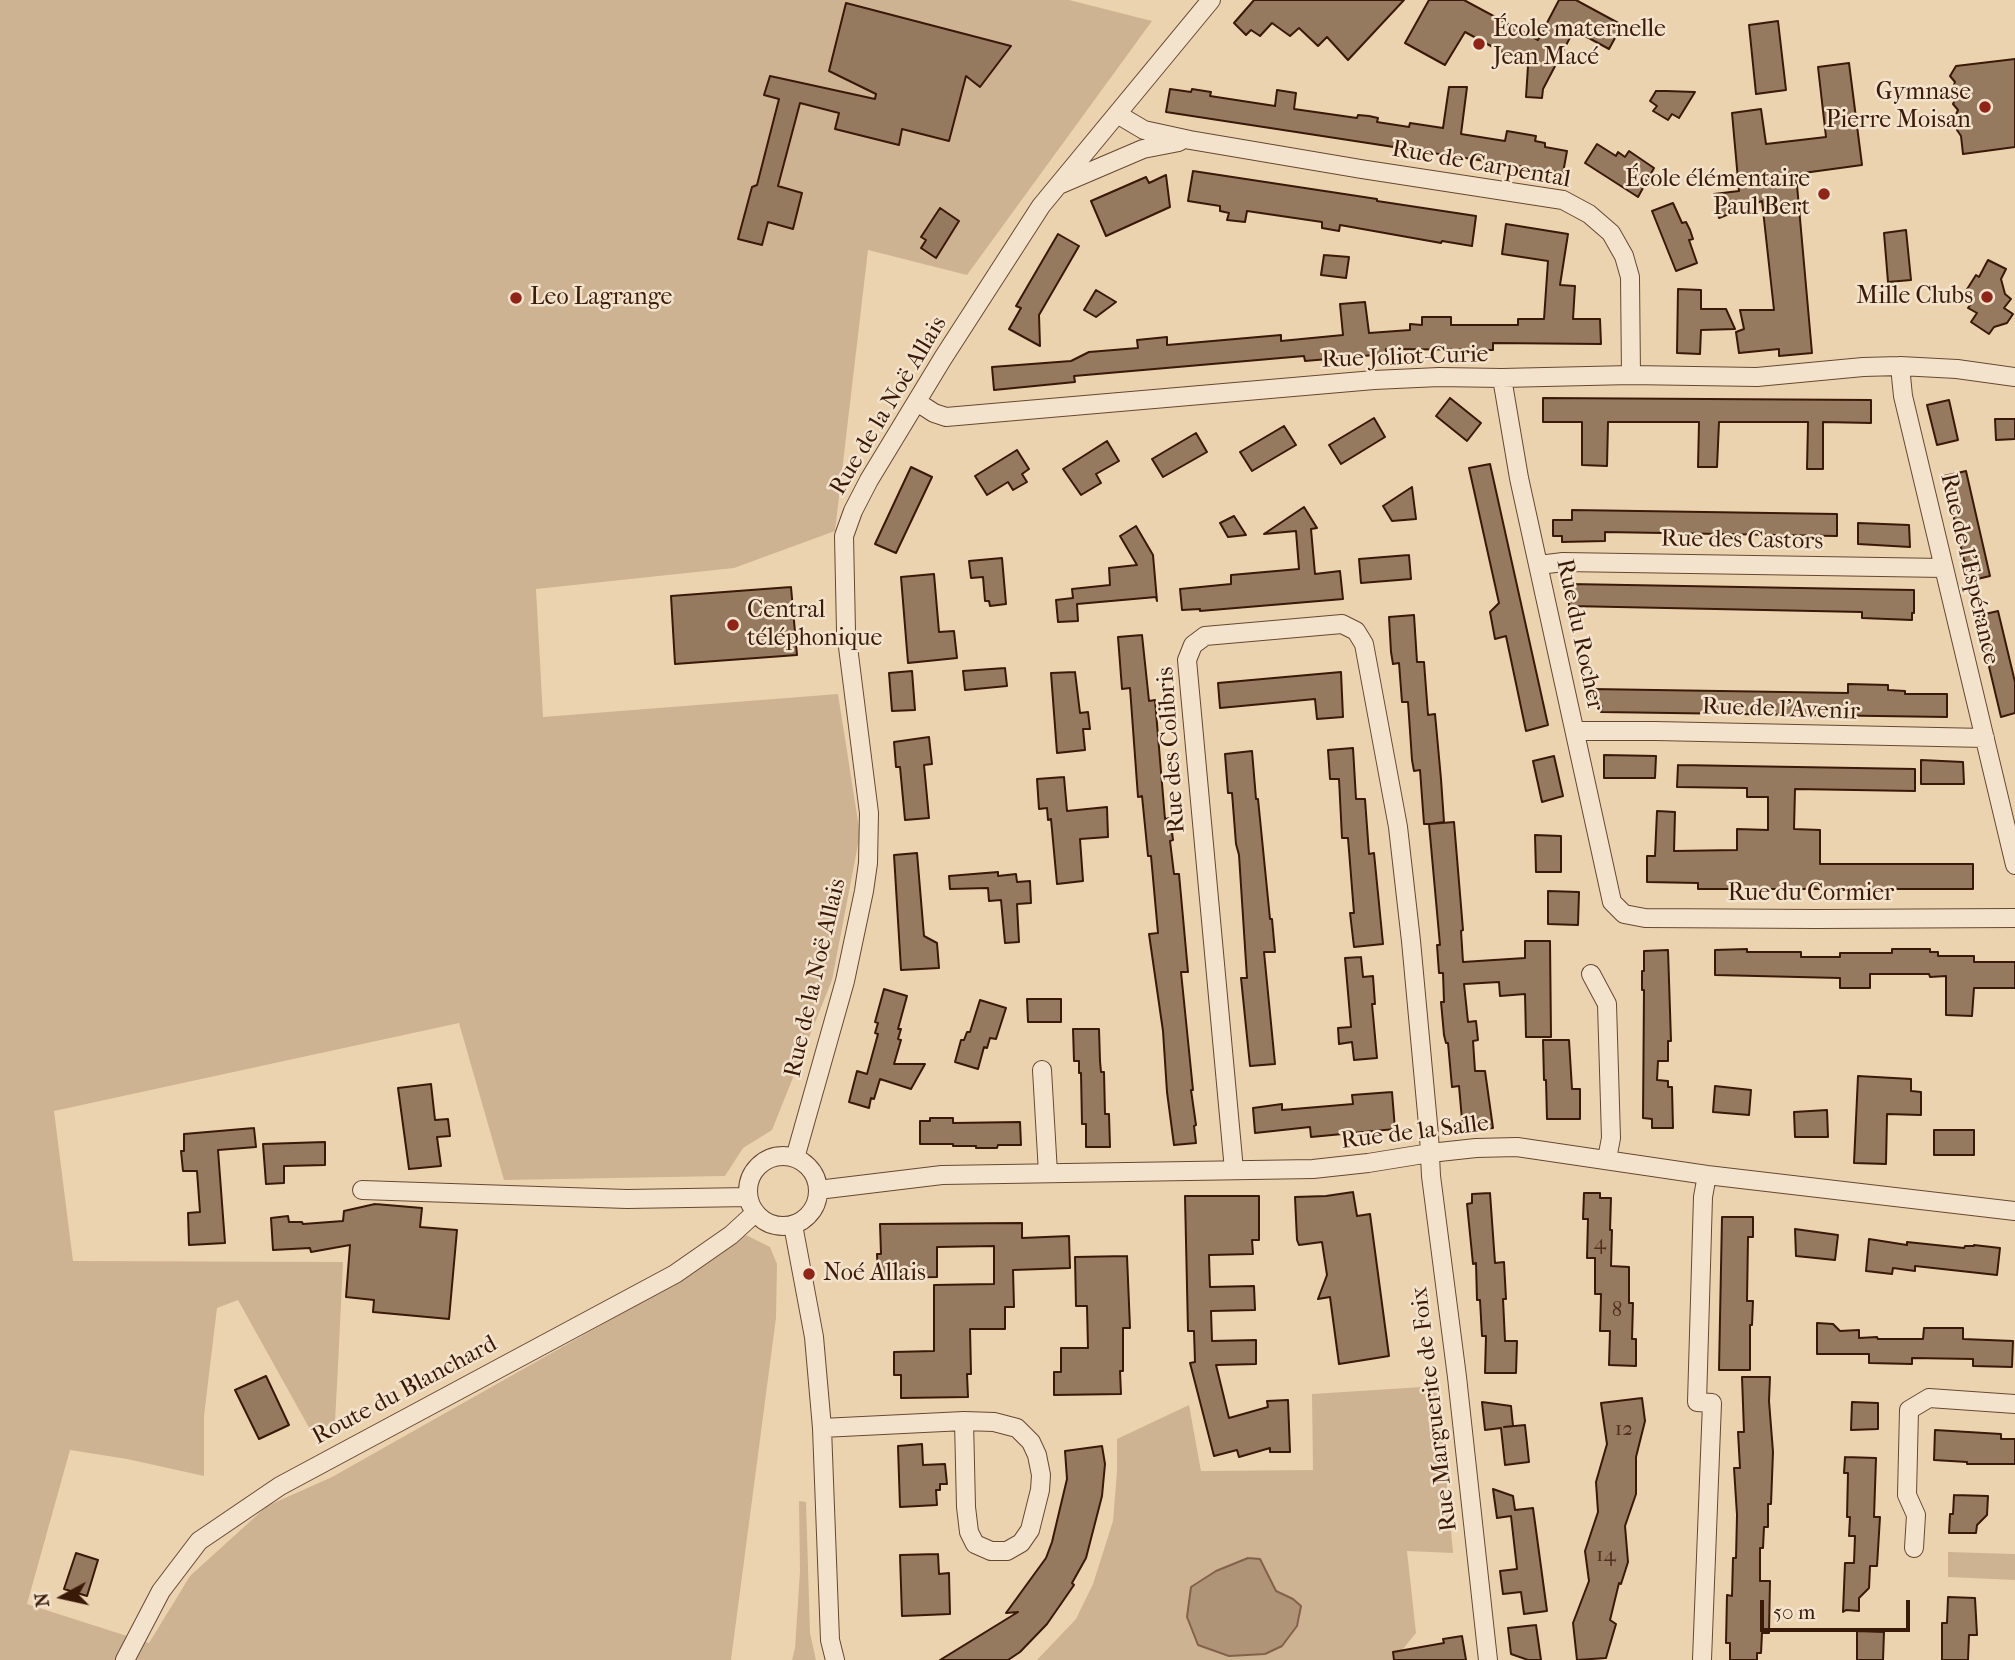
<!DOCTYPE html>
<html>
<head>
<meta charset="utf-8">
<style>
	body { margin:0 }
	#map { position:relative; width:2015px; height:1660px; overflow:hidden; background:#ecd3b0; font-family:"IM FELL French Canon",serif }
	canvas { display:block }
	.north { position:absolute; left:28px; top:1562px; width:70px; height:70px; -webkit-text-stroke:5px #f3e2cc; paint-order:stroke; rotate:262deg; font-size:19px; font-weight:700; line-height:28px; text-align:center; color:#391907 }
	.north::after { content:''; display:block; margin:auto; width:24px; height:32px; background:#391907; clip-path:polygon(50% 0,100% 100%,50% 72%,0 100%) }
	.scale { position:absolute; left:1760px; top:1600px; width:150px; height:32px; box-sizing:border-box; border:4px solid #391907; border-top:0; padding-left:9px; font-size:21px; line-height:24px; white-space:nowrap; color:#391907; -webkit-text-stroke:5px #f3e2cc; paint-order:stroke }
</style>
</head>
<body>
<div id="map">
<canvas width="2015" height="1660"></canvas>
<div class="north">N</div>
<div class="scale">50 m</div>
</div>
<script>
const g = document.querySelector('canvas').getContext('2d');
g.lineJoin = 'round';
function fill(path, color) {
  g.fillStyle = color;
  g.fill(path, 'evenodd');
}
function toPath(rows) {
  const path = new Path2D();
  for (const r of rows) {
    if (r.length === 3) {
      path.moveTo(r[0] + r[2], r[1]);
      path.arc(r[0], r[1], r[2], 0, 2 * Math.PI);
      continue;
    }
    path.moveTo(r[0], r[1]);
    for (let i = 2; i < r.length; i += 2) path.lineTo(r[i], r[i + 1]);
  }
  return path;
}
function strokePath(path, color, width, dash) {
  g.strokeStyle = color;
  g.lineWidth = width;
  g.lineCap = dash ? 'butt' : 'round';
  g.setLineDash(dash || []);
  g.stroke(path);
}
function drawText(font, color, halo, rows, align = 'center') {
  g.font = font + ' "IM FELL French Canon",serif';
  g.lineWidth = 5;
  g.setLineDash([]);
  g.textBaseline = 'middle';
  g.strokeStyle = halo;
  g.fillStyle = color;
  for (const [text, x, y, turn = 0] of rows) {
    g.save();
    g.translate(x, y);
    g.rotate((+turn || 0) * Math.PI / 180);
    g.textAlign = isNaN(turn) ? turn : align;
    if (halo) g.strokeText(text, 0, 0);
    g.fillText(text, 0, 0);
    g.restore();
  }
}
fill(toPath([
	[0,0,1069,0,1152,21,967,275,868,250,835,531,734,568,536,589,543,717,838,694,860,834,832,980,772,1130,743,1148,725,1176,504,1180,459,1023,54,1111,73,1261,343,1262,338,1366,335,1422,312,1433,238,1300,217,1308,204,1416,204,1476,127,1459,70,1450,27,1604,149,1643,190,1576,267,1506,332,1477,688,1276,746,1235,770,1247,777,1264,776,1318,731,1660,0,1660],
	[1438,1386,1453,1553,1407,1551,1416,1633,1394,1660,1037,1660,1076,1619,1093,1584,1113,1521,1117,1471,1117,1439,1189,1405,1201,1471,1313,1470,1312,1394],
	[799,1501,806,1502,810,1633,816,1660,792,1660,795,1648,800,1571],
	[1948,1552,2015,1554,2015,1580,1948,1577]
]), '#ceb393');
const water = toPath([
	[1248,1558,1260,1559,1276,1591,1293,1599,1301,1606,1297,1626,1282,1646,1265,1654,1229,1656,1198,1645,1187,1617,1191,1587,1216,1571,1248,1558]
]);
fill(water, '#af9477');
strokePath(water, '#80634a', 2);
const building = toPath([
	[1254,0,1404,0,1348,60,1327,37,1318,46,1299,28,1290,36,1272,23,1260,36,1251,30,1246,35,1234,23,1254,0],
	[1429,0,1464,0,1538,40,1559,0,1576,0,1622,25,1609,49,1574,30,1543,89,1542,98,1526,97,1528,66,1465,32,1445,65,1405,43,1429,0],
	[846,3,1011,46,980,87,966,76,949,141,902,129,899,145,835,129,839,113,800,103,778,186,802,193,793,229,768,222,762,245,738,239,752,187,757,185,779,99,764,95,770,76,875,99,876,94,829,71,846,3],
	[1778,21,1786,90,1756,94,1749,25,1778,21],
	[2015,59,2015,147,1963,154,1961,136,1957,130,1960,123,1955,117,1958,110,1953,104,1957,96,1952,90,1955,82,1950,76,1956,66,2015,59],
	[1849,63,1862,165,1796,174,1812,353,1779,356,1779,349,1739,353,1736,332,1744,329,1740,310,1774,310,1762,201,1719,218,1714,194,1739,191,1732,113,1761,109,1766,144,1826,137,1818,67,1849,63],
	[1449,87,1467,87,1461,134,1505,141,1507,131,1536,136,1535,141,1545,143,1545,147,1567,151,1563,173,1166,112,1170,89,1191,92,1192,89,1211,92,1210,96,1275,106,1277,90,1296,93,1294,109,1357,118,1358,115,1369,116,1378,118,1377,122,1409,127,1410,123,1443,128,1449,87],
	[1656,91,1666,91,1695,92,1679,118,1672,114,1668,120,1653,111,1657,106,1650,101,1656,91],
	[1597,144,1616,156,1618,152,1625,157,1629,151,1654,168,1638,197,1585,163,1597,144],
	[1193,171,1377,199,1377,201,1476,216,1472,246,1442,241,1441,243,1340,225,1339,231,1322,228,1322,222,1247,211,1245,222,1227,220,1229,213,1220,211,1220,206,1188,201,1193,171],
	[1166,175,1170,207,1106,236,1091,201,1146,177,1149,183,1166,175],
	[1673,203,1682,223,1686,222,1690,230,1693,239,1689,240,1697,263,1676,271,1652,211,1673,203],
	[940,208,959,221,936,258,921,248,926,240,921,237,940,208],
	[1506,224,1568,234,1560,285,1575,286,1573,319,1600,319,1601,344,1493,343,1493,350,1386,349,1386,354,1305,361,1304,356,1074,376,1075,382,994,390,992,367,1071,361,1089,352,1138,348,1137,340,1167,337,1167,345,1281,335,1281,341,1343,335,1340,304,1365,302,1369,333,1410,330,1410,324,1422,325,1422,317,1451,317,1451,325,1518,325,1518,319,1544,319,1548,261,1502,254,1506,224],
	[1906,230,1911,280,1888,282,1884,233,1906,230],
	[1058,234,1079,246,1039,315,1040,346,1009,329,1021,308,1016,306,1058,234],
	[1324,255,1349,257,1346,278,1321,275,1324,255],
	[1988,260,2006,269,2001,279,2005,294,2011,299,2004,308,2013,314,2007,323,1994,327,1989,334,1971,322,1977,313,1968,308,1973,301,1964,294,1976,275,1979,277,1988,260],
	[1678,289,1701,290,1701,309,1726,309,1735,329,1701,330,1700,354,1677,353,1678,289],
	[1096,290,1116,302,1096,317,1084,310,1096,290],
	[1450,398,1481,423,1467,441,1436,416,1450,398],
	[1543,398,1871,400,1871,423,1823,422,1823,469,1807,469,1808,422,1719,422,1717,467,1698,467,1699,422,1608,422,1607,466,1582,465,1582,422,1543,422,1543,398],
	[1949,400,1958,440,1937,445,1927,405,1949,400],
	[1374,418,1385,437,1341,464,1329,445,1374,418],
	[1995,419,2015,419,2015,439,1996,440,1995,419],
	[1284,426,1296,445,1252,471,1240,452,1284,426],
	[1196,433,1207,452,1163,477,1152,459,1196,433],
	[1107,441,1119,461,1096,474,1101,483,1081,495,1063,469,1107,441],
	[1017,450,1029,469,1022,474,1027,482,1013,490,1008,482,987,495,975,476,1017,450],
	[1490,464,1548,725,1526,731,1506,636,1495,639,1490,612,1499,603,1469,468,1490,464],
	[911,467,932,477,896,553,875,544,911,467],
	[1966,471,1990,576,1969,581,1944,476,1966,471],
	[1412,487,1416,519,1392,521,1383,506,1412,487],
	[1304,507,1317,528,1311,529,1315,574,1340,571,1343,599,1200,611,1200,609,1182,610,1180,589,1231,584,1231,575,1299,569,1296,531,1264,534,1304,507],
	[1572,510,1837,514,1837,536,1605,532,1605,541,1562,542,1562,536,1553,536,1553,520,1572,520,1572,510],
	[1234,516,1246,535,1228,537,1220,523,1234,516],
	[1858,523,1909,525,1910,547,1858,544,1858,523],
	[1136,526,1153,555,1157,601,1156,597,1077,604,1078,621,1058,622,1056,600,1073,598,1072,589,1110,585,1109,568,1137,565,1120,536,1136,526],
	[1409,555,1411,579,1361,583,1359,559,1409,555],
	[1002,558,1006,604,990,606,989,601,985,601,983,577,971,578,969,561,1002,558],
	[934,574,939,632,954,631,957,658,908,663,901,577,934,574],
	[1569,584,1914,590,1914,613,1912,613,1912,620,1862,618,1862,612,1569,606,1569,584],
	[791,587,797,655,675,664,671,596,791,587],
	[1998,611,2015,682,2015,713,2001,717,1977,616,1998,611],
	[1414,615,1417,662,1424,662,1428,715,1435,714,1441,779,1444,822,1430,824,1454,822,1463,930,1461,931,1463,962,1525,958,1525,941,1550,941,1551,1037,1526,1037,1525,994,1500,996,1499,982,1464,984,1468,1022,1476,1021,1478,1040,1473,1041,1475,1071,1485,1071,1493,1128,1463,1131,1459,1086,1452,1087,1448,1043,1446,1043,1444,1035,1441,1002,1444,1002,1443,973,1439,973,1437,945,1440,945,1429,824,1424,824,1420,770,1414,771,1412,760,1408,702,1402,702,1399,663,1393,664,1391,652,1389,617,1414,615],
	[1142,635,1149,701,1155,700,1165,819,1170,818,1173,840,1170,841,1174,874,1179,874,1188,972,1181,972,1193,1090,1191,1090,1196,1125,1194,1126,1196,1143,1174,1145,1167,1092,1163,1031,1149,934,1158,933,1151,856,1148,856,1142,796,1138,797,1130,688,1122,689,1118,637,1142,635],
	[1005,668,1007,686,965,690,963,671,1005,668],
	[912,671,915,710,892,711,889,673,912,671],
	[1075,672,1080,713,1088,712,1090,729,1083,729,1085,750,1057,753,1051,673,1075,672],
	[1341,672,1343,717,1317,719,1315,699,1220,708,1218,683,1341,672],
	[1848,684,1888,685,1888,690,1905,691,1905,694,1947,694,1947,717,1601,712,1602,706,1591,706,1591,689,1848,693,1848,684],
	[929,737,932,764,924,765,929,818,905,820,900,767,896,767,894,742,929,737],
	[1353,748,1356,799,1365,799,1369,854,1374,853,1383,944,1354,947,1350,913,1354,913,1348,838,1342,838,1339,779,1330,779,1328,750,1353,748],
	[1252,751,1256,799,1258,799,1270,919,1272,919,1275,952,1264,952,1275,1064,1250,1066,1241,978,1247,978,1239,855,1236,844,1232,793,1228,793,1225,754,1252,751],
	[1604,755,1656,756,1655,778,1604,778,1604,755],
	[1554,756,1563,796,1542,802,1533,761,1554,756],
	[1921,760,1963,762,1964,784,1921,784,1921,760],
	[1678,765,1915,769,1915,791,1795,789,1794,829,1820,830,1820,864,1973,864,1973,889,1698,889,1698,883,1647,882,1647,856,1655,856,1657,811,1675,812,1674,851,1737,850,1737,829,1768,830,1768,797,1747,797,1747,788,1677,787,1678,765],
	[1064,777,1067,811,1107,807,1108,837,1080,839,1083,881,1057,884,1051,819,1048,820,1047,808,1039,809,1037,779,1064,777],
	[1535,835,1561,836,1561,872,1536,872,1535,835],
	[917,853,924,936,937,943,939,968,901,970,894,855,917,853],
	[998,872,998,876,1016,874,1017,882,1030,881,1031,903,1017,904,1019,942,1005,943,1001,900,989,901,988,888,950,889,949,876,998,872],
	[1548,891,1579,892,1578,925,1548,924,1548,891],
	[1747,949,1747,952,1801,952,1801,957,1840,957,1840,953,1892,953,1892,949,1930,949,1930,952,1938,952,1938,956,1974,956,1974,962,2015,962,2015,988,1974,988,1972,1016,1946,1015,1946,976,1930,977,1929,974,1870,974,1870,988,1840,988,1840,978,1715,975,1715,950,1747,949],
	[1668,950,1671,1041,1668,1041,1668,1061,1658,1061,1657,1080,1668,1081,1668,1087,1672,1087,1673,1128,1652,1128,1652,1119,1643,1118,1644,990,1642,990,1642,971,1644,971,1644,951,1668,950],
	[1361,957,1363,977,1373,976,1375,1004,1372,1004,1377,1058,1354,1060,1352,1042,1339,1044,1338,1028,1351,1027,1345,958,1361,957],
	[884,989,907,996,898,1029,901,1029,898,1039,901,1040,894,1064,925,1064,911,1089,880,1079,874,1099,871,1098,869,1108,849,1102,857,1071,867,1074,878,1034,875,1033,878,1023,875,1022,884,989],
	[1027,999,1061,999,1061,1022,1028,1022,1027,999],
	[980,1000,1006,1008,996,1039,990,1038,987,1048,984,1047,978,1069,955,1062,961,1040,964,1040,967,1032,970,1032,980,1000],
	[1073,1029,1099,1029,1100,1061,1101,1072,1104,1072,1105,1114,1109,1114,1110,1147,1086,1147,1086,1124,1082,1124,1081,1073,1079,1073,1079,1061,1074,1061,1073,1029],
	[1543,1040,1569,1040,1572,1089,1580,1089,1580,1119,1547,1119,1546,1080,1544,1080,1543,1040],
	[1858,1076,1911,1079,1911,1091,1921,1092,1921,1115,1887,1114,1886,1164,1854,1163,1858,1076],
	[431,1084,435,1120,448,1119,450,1136,437,1137,441,1166,409,1169,398,1088,431,1084],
	[1715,1086,1751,1090,1749,1115,1713,1112,1715,1086],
	[1392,1092,1395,1129,1311,1137,1310,1127,1255,1133,1253,1108,1282,1104,1282,1110,1353,1104,1352,1095,1392,1092],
	[1827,1110,1828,1137,1795,1137,1794,1112,1827,1110],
	[930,1118,953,1118,953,1123,1020,1122,1021,1145,998,1145,997,1148,976,1148,976,1146,953,1146,953,1144,920,1144,920,1121,930,1121,930,1118],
	[254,1128,256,1147,218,1150,225,1243,189,1245,188,1213,200,1212,197,1171,183,1171,181,1151,184,1151,184,1134,254,1128],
	[1934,1130,1974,1130,1974,1155,1934,1155,1934,1130],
	[325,1142,325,1165,284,1166,284,1183,266,1184,263,1144,325,1142],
	[1353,1192,1357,1216,1370,1214,1389,1356,1339,1364,1330,1297,1318,1299,1327,1275,1322,1242,1299,1245,1297,1240,1295,1197,1326,1196,1353,1192],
	[1490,1193,1495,1263,1504,1262,1506,1299,1503,1299,1505,1341,1517,1341,1516,1373,1485,1373,1486,1336,1482,1336,1480,1300,1477,1300,1476,1263,1473,1264,1467,1204,1472,1203,1472,1194,1490,1193],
	[1584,1193,1600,1193,1600,1198,1611,1198,1610,1230,1612,1230,1611,1266,1629,1267,1629,1303,1633,1303,1632,1339,1636,1339,1636,1366,1609,1365,1610,1331,1600,1331,1601,1294,1595,1294,1595,1258,1587,1258,1588,1219,1583,1219,1584,1193],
	[1185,1196,1259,1196,1259,1240,1252,1240,1253,1254,1209,1255,1210,1287,1254,1286,1255,1310,1211,1311,1212,1341,1256,1340,1256,1364,1216,1365,1229,1418,1268,1407,1267,1401,1288,1400,1290,1452,1270,1452,1270,1448,1239,1457,1237,1450,1214,1456,1190,1363,1195,1362,1194,1331,1188,1331,1185,1196],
	[375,1204,422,1208,420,1227,457,1230,449,1319,373,1312,374,1300,346,1297,350,1245,311,1252,310,1248,273,1250,271,1218,288,1216,289,1222,302,1222,303,1224,343,1221,344,1211,375,1204],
	[1722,1217,1753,1217,1753,1237,1748,1237,1747,1301,1753,1301,1752,1325,1750,1325,1750,1370,1719,1370,1722,1217],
	[1022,1223,1022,1238,1069,1236,1070,1268,1013,1270,1014,1307,1005,1307,1005,1329,970,1329,971,1374,967,1374,968,1397,901,1398,901,1375,894,1375,894,1352,934,1351,934,1285,994,1284,994,1246,937,1247,937,1277,878,1278,877,1254,881,1254,880,1224,1022,1223],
	[1795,1229,1838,1235,1835,1260,1796,1256,1795,1229],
	[1869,1239,1907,1245,1907,1242,1964,1248,1965,1246,1974,1246,1974,1245,2000,1248,1997,1275,1915,1266,1915,1271,1893,1268,1892,1274,1866,1271,1869,1239],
	[1127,1256,1130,1328,1123,1328,1123,1371,1120,1371,1121,1394,1054,1395,1054,1372,1061,1372,1061,1348,1088,1348,1087,1306,1076,1306,1075,1257,1127,1256],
	[1817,1323,1833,1324,1840,1331,1859,1330,1859,1338,1877,1337,1878,1339,1923,1339,1924,1328,1963,1328,1963,1339,2013,1341,2012,1367,1973,1366,1973,1359,1912,1358,1912,1364,1869,1363,1869,1354,1817,1354,1817,1323],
	[266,1376,289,1425,259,1439,235,1390,266,1376],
	[1742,1377,1770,1377,1769,1401,1773,1452,1771,1504,1768,1504,1768,1527,1764,1527,1763,1548,1760,1548,1760,1581,1770,1581,1769,1633,1762,1633,1761,1653,1757,1653,1757,1660,1730,1660,1730,1643,1726,1643,1727,1595,1732,1596,1733,1558,1736,1558,1737,1515,1734,1468,1740,1468,1738,1432,1744,1432,1742,1377],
	[1642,1398,1645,1421,1636,1457,1636,1494,1625,1526,1628,1562,1621,1584,1619,1583,1610,1620,1616,1624,1606,1658,1577,1660,1573,1623,1589,1581,1585,1551,1598,1512,1596,1482,1607,1444,1601,1403,1642,1398],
	[1482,1402,1511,1406,1513,1426,1504,1427,1525,1425,1529,1462,1505,1465,1501,1428,1485,1430,1482,1402],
	[1852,1402,1878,1403,1878,1429,1851,1430,1852,1402],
	[1935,1430,2001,1434,2001,1439,2015,1439,2015,1464,1967,1464,1967,1462,1934,1460,1935,1430],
	[922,1444,923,1465,945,1464,947,1484,940,1484,940,1490,936,1490,937,1505,900,1507,898,1446,922,1444],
	[1102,1446,1105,1464,1102,1496,1086,1558,1072,1583,1074,1585,1047,1624,1020,1652,1008,1660,940,1660,1018,1612,1006,1613,1046,1558,1052,1542,1067,1479,1065,1451,1102,1446],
	[1845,1457,1876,1458,1874,1517,1880,1517,1877,1566,1870,1566,1869,1588,1859,1598,1859,1611,1846,1610,1843,1612,1845,1563,1854,1563,1855,1536,1849,1536,1850,1517,1847,1517,1848,1473,1844,1473,1845,1457],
	[1493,1489,1513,1496,1515,1510,1533,1508,1547,1611,1524,1614,1521,1592,1503,1594,1500,1571,1517,1569,1511,1516,1497,1518,1493,1489],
	[1954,1495,1988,1496,1987,1515,1977,1525,1976,1533,1949,1533,1950,1514,1953,1514,1954,1495],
	[76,1553,98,1560,87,1596,64,1589,76,1553],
	[938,1554,939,1574,949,1573,950,1614,902,1616,900,1555,938,1554],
	[1948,1597,1975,1598,1977,1635,1969,1635,1968,1660,1942,1660,1942,1623,1947,1623,1948,1597],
	[1536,1625,1541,1660,1528,1660,1511,1654,1508,1628,1536,1625],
	[1857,1631,1884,1632,1883,1660,1857,1660,1857,1631],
	[1462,1636,1466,1660,1394,1660,1393,1652,1444,1643,1443,1639,1462,1636]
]);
fill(building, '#967a5f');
strokePath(building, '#391907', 2);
const minor = toPath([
	[1117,114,1144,130,1190,140,1361,169,1563,200,1589,214,1611,233,1624,256,1630,277,1631,375],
	[1061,184,1143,149,1179,142],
	[1900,366,1903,396,2015,865],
	[1502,378,1519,478,1612,902,1624,914,1645,918,1816,919,2015,918],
	[917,402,934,413,946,417,1374,380,1439,377,1502,378,1631,375,1757,377,1863,367,1900,366,1957,369,2015,377],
	[1539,565,1563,562,1944,568],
	[1575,731,1655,731,1985,738],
	[1591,974,1607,1004,1611,1138,1607,1159],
	[1042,1070,1048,1173],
	[783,1191,35],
	[795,1158,845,981,864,891,868,863,869,813,846,631,844,536,853,511,869,480,943,358,1041,206,1211,0],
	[1234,1170,1187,660,1193,645,1205,636,1342,624,1356,631,1364,644,1398,827,1411,941,1429,1135,1431,1176,1457,1377,1488,1660],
	[362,1190,627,1199,748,1197],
	[818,1190,942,1175,1313,1169,1368,1163,1430,1153,1476,1148,1517,1147,1707,1175,2015,1211],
	[793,1225,814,1337,822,1428,830,1640,835,1660],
	[822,1428,964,1421,994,1422,1017,1428,1031,1442,1037,1455,1041,1475,1040,1490,1030,1530,1021,1543,1007,1551,991,1551,975,1544,969,1532,966,1507,964,1421],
	[1914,1548,1916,1515,1907,1495,1909,1410,1929,1398,2015,1404],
	[125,1660,161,1591,199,1541,280,1486,675,1274,731,1235,755,1213],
	[1702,1660,1712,1403,1697,1402,1703,1197,1707,1175]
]);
strokePath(minor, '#664831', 20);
strokePath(minor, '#f3e2cc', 18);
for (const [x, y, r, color] of [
	[1479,44,7,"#8f2418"],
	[1985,107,7,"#8f2418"],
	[1824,194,7,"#8f2418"],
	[1987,297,7,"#8f2418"],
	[516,298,7,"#8f2418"],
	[733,625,7,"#8f2418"],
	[809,1274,7,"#8f2418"]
]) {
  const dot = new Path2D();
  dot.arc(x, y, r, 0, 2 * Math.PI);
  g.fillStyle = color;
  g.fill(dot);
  strokePath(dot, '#f3e2cc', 2.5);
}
drawText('21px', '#50311d', null, [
	["4",1600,1244],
	["8",1617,1311],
	["12",1624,1430],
	["14",1606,1556]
]);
drawText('24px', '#391907', '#f3e2cc', [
	["École maternelle",1493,30],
	["Jean Macé",1493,58],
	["Gymnase",1971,93,"right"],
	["Pierre Moisan",1971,121,"right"],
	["École élémentaire",1810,180,"right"],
	["Paul Bert",1810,208,"right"],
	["Mille Clubs",1973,297,"right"],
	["Leo Lagrange",530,298],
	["Central",747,611],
	["téléphonique",747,639],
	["Noé Allais",823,1274]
], 'left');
drawText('24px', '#391907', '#f3e2cc', [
	["Rue de Carpental",1481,165,10],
	["Rue Joliot-Curie",1405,358,-2],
	["Rue de la Noë Allais",889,406,-59],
	["Rue des Castors",1742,541,1],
	["Rue de l'Espérance",1969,569,77],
	["Rue du Rocher",1579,635,78],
	["Rue de l'Avenir",1781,710,2],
	["Rue des Colibris",1172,750,-94],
	["Rue du Cormier",1811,894],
	["Rue de la Noë Allais",816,978,-77],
	["Rue de la Salle",1415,1133,-7],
	["Route du Blanchard",405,1391,-28],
	["Rue Marguerite de Foix",1435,1409,-97]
]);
</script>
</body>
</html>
